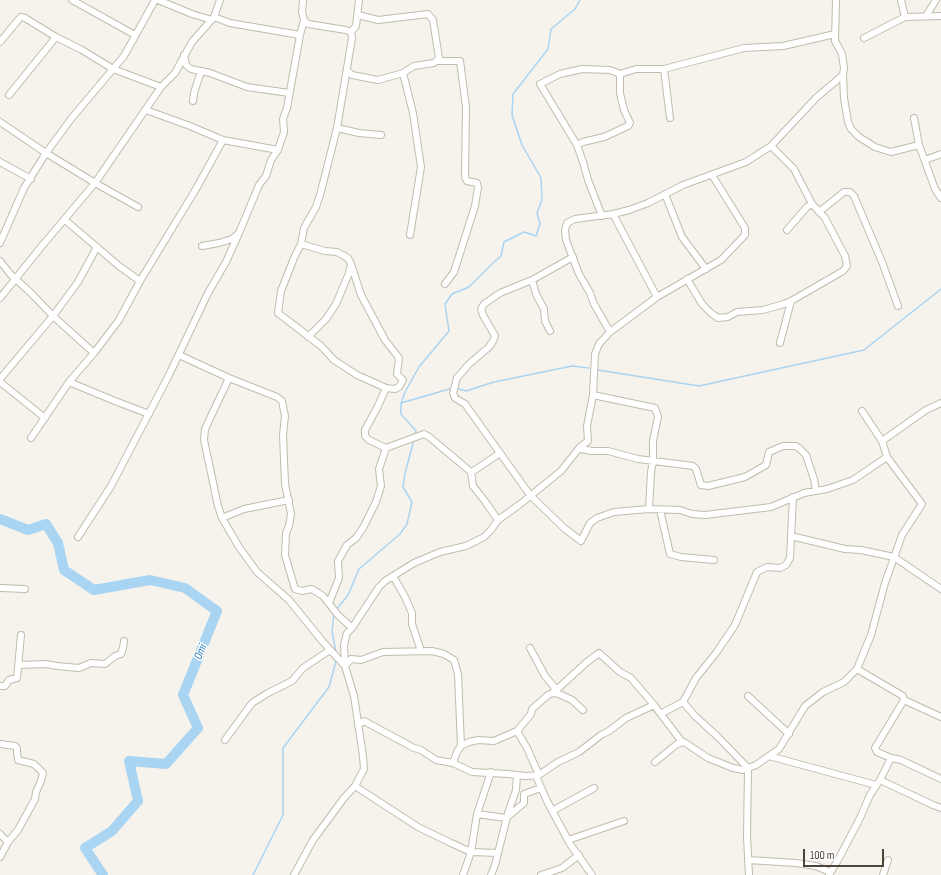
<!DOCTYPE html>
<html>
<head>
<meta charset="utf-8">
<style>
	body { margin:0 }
	#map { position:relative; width:941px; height:875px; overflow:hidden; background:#f6f3ec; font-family:"Sofia Sans Condensed",sans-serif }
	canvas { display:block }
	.scale { position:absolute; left:803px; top:849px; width:81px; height:18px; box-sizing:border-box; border:2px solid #4b4439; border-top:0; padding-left:5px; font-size:12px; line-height:14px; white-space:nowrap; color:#4b4439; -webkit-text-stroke:3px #fff; paint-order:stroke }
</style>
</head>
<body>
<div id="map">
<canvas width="941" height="875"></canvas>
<div class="scale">100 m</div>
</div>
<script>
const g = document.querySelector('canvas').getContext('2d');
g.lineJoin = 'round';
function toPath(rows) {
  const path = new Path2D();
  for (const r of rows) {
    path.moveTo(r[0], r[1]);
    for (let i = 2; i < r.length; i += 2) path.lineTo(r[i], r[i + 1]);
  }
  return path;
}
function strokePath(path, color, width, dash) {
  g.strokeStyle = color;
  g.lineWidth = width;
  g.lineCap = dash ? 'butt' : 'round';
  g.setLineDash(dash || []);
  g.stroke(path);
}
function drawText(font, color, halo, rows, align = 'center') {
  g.font = font + ' "Sofia Sans Condensed",sans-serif';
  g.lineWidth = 3;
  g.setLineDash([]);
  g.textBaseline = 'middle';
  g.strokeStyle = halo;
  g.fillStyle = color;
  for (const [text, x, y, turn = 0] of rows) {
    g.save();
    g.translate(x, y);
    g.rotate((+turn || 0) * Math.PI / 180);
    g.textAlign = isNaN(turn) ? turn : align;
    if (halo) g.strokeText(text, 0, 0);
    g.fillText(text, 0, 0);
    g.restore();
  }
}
strokePath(toPath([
	[598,370,699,386,864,350,941,289],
	[456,388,466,391,494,382,572,366,589,368],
	[401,403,453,388],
	[415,435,416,431,401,414,401,403,405,392,419,367,449,331,445,304,452,294,469,287,491,265,501,256,504,242,524,232,536,236,540,224,537,213,542,200,541,178,522,145,512,115,513,94,548,49,551,29,575,9,580,0],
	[336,610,348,595,359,569,400,534,407,524,412,502,403,487,405,473,414,440],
	[334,613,332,631,336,653],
	[253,875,283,815,283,748,329,687,336,661]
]), '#a9d4f2', 1.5);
strokePath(toPath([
	[0,519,28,530,46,524,58,543,64,570,94,590,150,580,185,588,217,611,183,695,198,728,166,764,129,761,138,801,112,831,85,848,103,875]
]), '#a9d4f2', 10);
const minor = toPath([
	[72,0,135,35],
	[158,0,192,14,212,20],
	[303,0,302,12,304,20,308,24,346,30,351,32,352,38,337,128,320,195,316,207,304,228,301,244,294,258,281,291,278,313,321,346,334,360,357,375,386,388,378,406,365,430,365,436,369,440,386,448,424,434,428,436,471,472,473,486,484,500,498,520],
	[901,0,905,17],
	[926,16,936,0],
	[214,17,230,23,300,35],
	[351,32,356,26,359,0],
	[864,38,905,17,941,16],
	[0,42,19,19,21,17,25,18,56,37,82,50,113,69,124,56,155,0],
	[184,55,186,65,191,69,210,73,247,87,289,93],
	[437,61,460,61,466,107,465,177,467,181,477,183,478,187,475,206,454,272,445,284],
	[664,69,670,118],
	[347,70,352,75,378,80,403,73,414,66,434,63,439,58,433,20,428,14,378,20,358,15],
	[403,73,413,113,421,167,410,235],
	[843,75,844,98,848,122,851,129,859,137,875,147,891,152,919,145],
	[9,95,56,37],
	[193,101,194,93,199,77,202,71],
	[146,110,190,126,223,140,278,150],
	[914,118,919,145,935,189,941,198],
	[0,122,46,153,95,183,138,207],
	[337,128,359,133,381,135],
	[577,145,583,142,604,137,628,126,630,123,624,110,620,93,620,74],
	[771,146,794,169,812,204,825,218,845,256,847,266,843,271,791,301,780,343],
	[925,160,941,154],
	[0,162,31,179],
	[665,194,682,237,706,269],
	[819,212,844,192,850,192,854,196,882,262,898,306],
	[613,214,657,297],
	[602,216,588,180,583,162,577,145,540,84,560,74,582,69,610,70,620,74,636,69,664,69,744,48,783,46,835,34],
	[65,220,119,266,140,281],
	[787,230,807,207,812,204],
	[0,243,24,188,46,153,71,119,113,69,161,87],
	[301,244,325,251,337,252,348,258,351,264,349,273,336,304,326,319,308,337],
	[202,246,219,243,232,239,239,233,259,185,266,176,271,160,278,150,284,132,283,119,287,108,300,35,304,20],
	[0,261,11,275,31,293,53,316,78,282,97,247],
	[351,264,361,295,385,340,399,358,397,374,403,380,399,387,395,389,386,388],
	[687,279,702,304,711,313,718,318,728,317,737,312,763,310,784,304,791,301],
	[532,280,500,293,484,304,481,309,483,315,495,336,493,341,489,347,469,364,457,378,453,393,455,398,465,404,530,495,564,528,581,541,590,523,597,518,614,512,649,509,680,510,692,514,705,515,771,507,804,493,827,489,853,480,887,457],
	[0,298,41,247,95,183,161,87,175,73,192,42,214,17,220,0],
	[550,331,545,321,544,309,536,294,532,280,573,257],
	[610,332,657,297,721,260,745,235,745,228,712,175],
	[179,355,229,378,277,397,282,401,285,416,283,435,285,484,291,514,289,526,286,533,285,555,295,589,302,591,312,589,323,596,338,615,352,628],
	[229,378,205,429,204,440,218,506,222,518,239,547,257,572,289,600,323,642,345,666,351,659,361,660,383,652,432,651,444,654,454,660,458,674,461,746],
	[0,379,53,316,94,353],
	[0,382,45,418],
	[69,382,115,401,149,414],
	[593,395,655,408,658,417,653,441,653,461,651,472,649,509],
	[31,438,69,382,94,353,119,320,140,281,196,189,223,140],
	[882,441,926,410,941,403],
	[578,450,581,449,592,451,608,451,638,459,693,466,696,469,701,485,708,486,745,477,766,465,769,452,783,446,796,446,800,449,806,455,814,479,816,491],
	[471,472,475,470,500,453],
	[660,510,670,554,681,557,714,560],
	[222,518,244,509,289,500],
	[791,536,845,549,861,550,894,557,941,589],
	[78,537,111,486,169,375,208,293,226,262,239,233],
	[393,576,405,597,412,613,412,624,421,651],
	[0,588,25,589],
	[329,603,339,578,338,561,347,545,356,538,363,528,376,502,381,486,379,469,386,448],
	[530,648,545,676,555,688,553,693],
	[19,665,45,664,57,666,79,668,91,663,105,664,115,656,121,654,123,648,124,641],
	[857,669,903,696,904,700,875,748,877,752,891,758,880,780],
	[0,686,5,686,9,680,17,678,21,635],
	[553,693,587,662,599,653,620,672,631,678,654,705],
	[748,696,789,734],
	[904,700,941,717],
	[662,713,683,702],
	[358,725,364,721,414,748,421,750,436,760,453,763,472,772,508,774,526,776,539,775,558,762,579,752,601,735,609,731,626,718,654,705,682,742],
	[517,731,527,748,539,775],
	[225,740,252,703,268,693,292,681,303,668,330,650],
	[0,744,15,746,17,748,17,752,18,760,34,764,43,773,41,781,36,792,35,799,18,830,8,842,0,857],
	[769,756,876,785],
	[891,758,901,760,941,779],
	[655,762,677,744,684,742,708,758,733,768,743,770,756,765,779,749,805,706,823,692,844,682,857,669,871,635,885,583,902,535,922,504,887,457,882,441,862,411],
	[453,763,457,752,461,746,469,742,478,740,494,741,517,731,531,714,532,709,548,695,553,693,559,694,572,700,583,710],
	[536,776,547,801,570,844,592,875],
	[355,786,418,827,451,843,471,852,498,853],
	[552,811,594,788],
	[477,814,506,818,524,803,524,794,541,788],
	[0,834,8,842],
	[568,840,624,821],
	[748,860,796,863,816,866,830,872],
	[294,875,313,840,344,798,355,786,364,769,363,756,354,696,345,666,344,645,347,633,352,628,379,587,385,581,414,563,440,552,466,546,484,537,491,530,498,520,519,505,561,471,580,447,588,441,587,426,593,395,595,354,599,344,610,332,594,304,590,293,579,274,566,240,565,230,567,223,575,219,613,214,629,210,648,203,683,185,746,162,771,146,816,98,843,75,844,68,842,54,835,41,836,0],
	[463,875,471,852,477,814,491,772],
	[491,875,495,865,508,813,516,790,517,775],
	[541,875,562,868,579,855],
	[749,875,747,837,748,768,718,737,695,716,683,702,696,678,716,653,735,625,757,572,767,567,780,568,786,565,790,558,793,497],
	[829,875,838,860,860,818,870,795,880,780,933,805,941,808],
	[883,875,888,860]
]);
strokePath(minor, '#c2bbae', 8);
strokePath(minor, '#fff', 6);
drawText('italic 12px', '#2e7ab2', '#fff', [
	["Omi",201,652,-68]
]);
</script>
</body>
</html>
